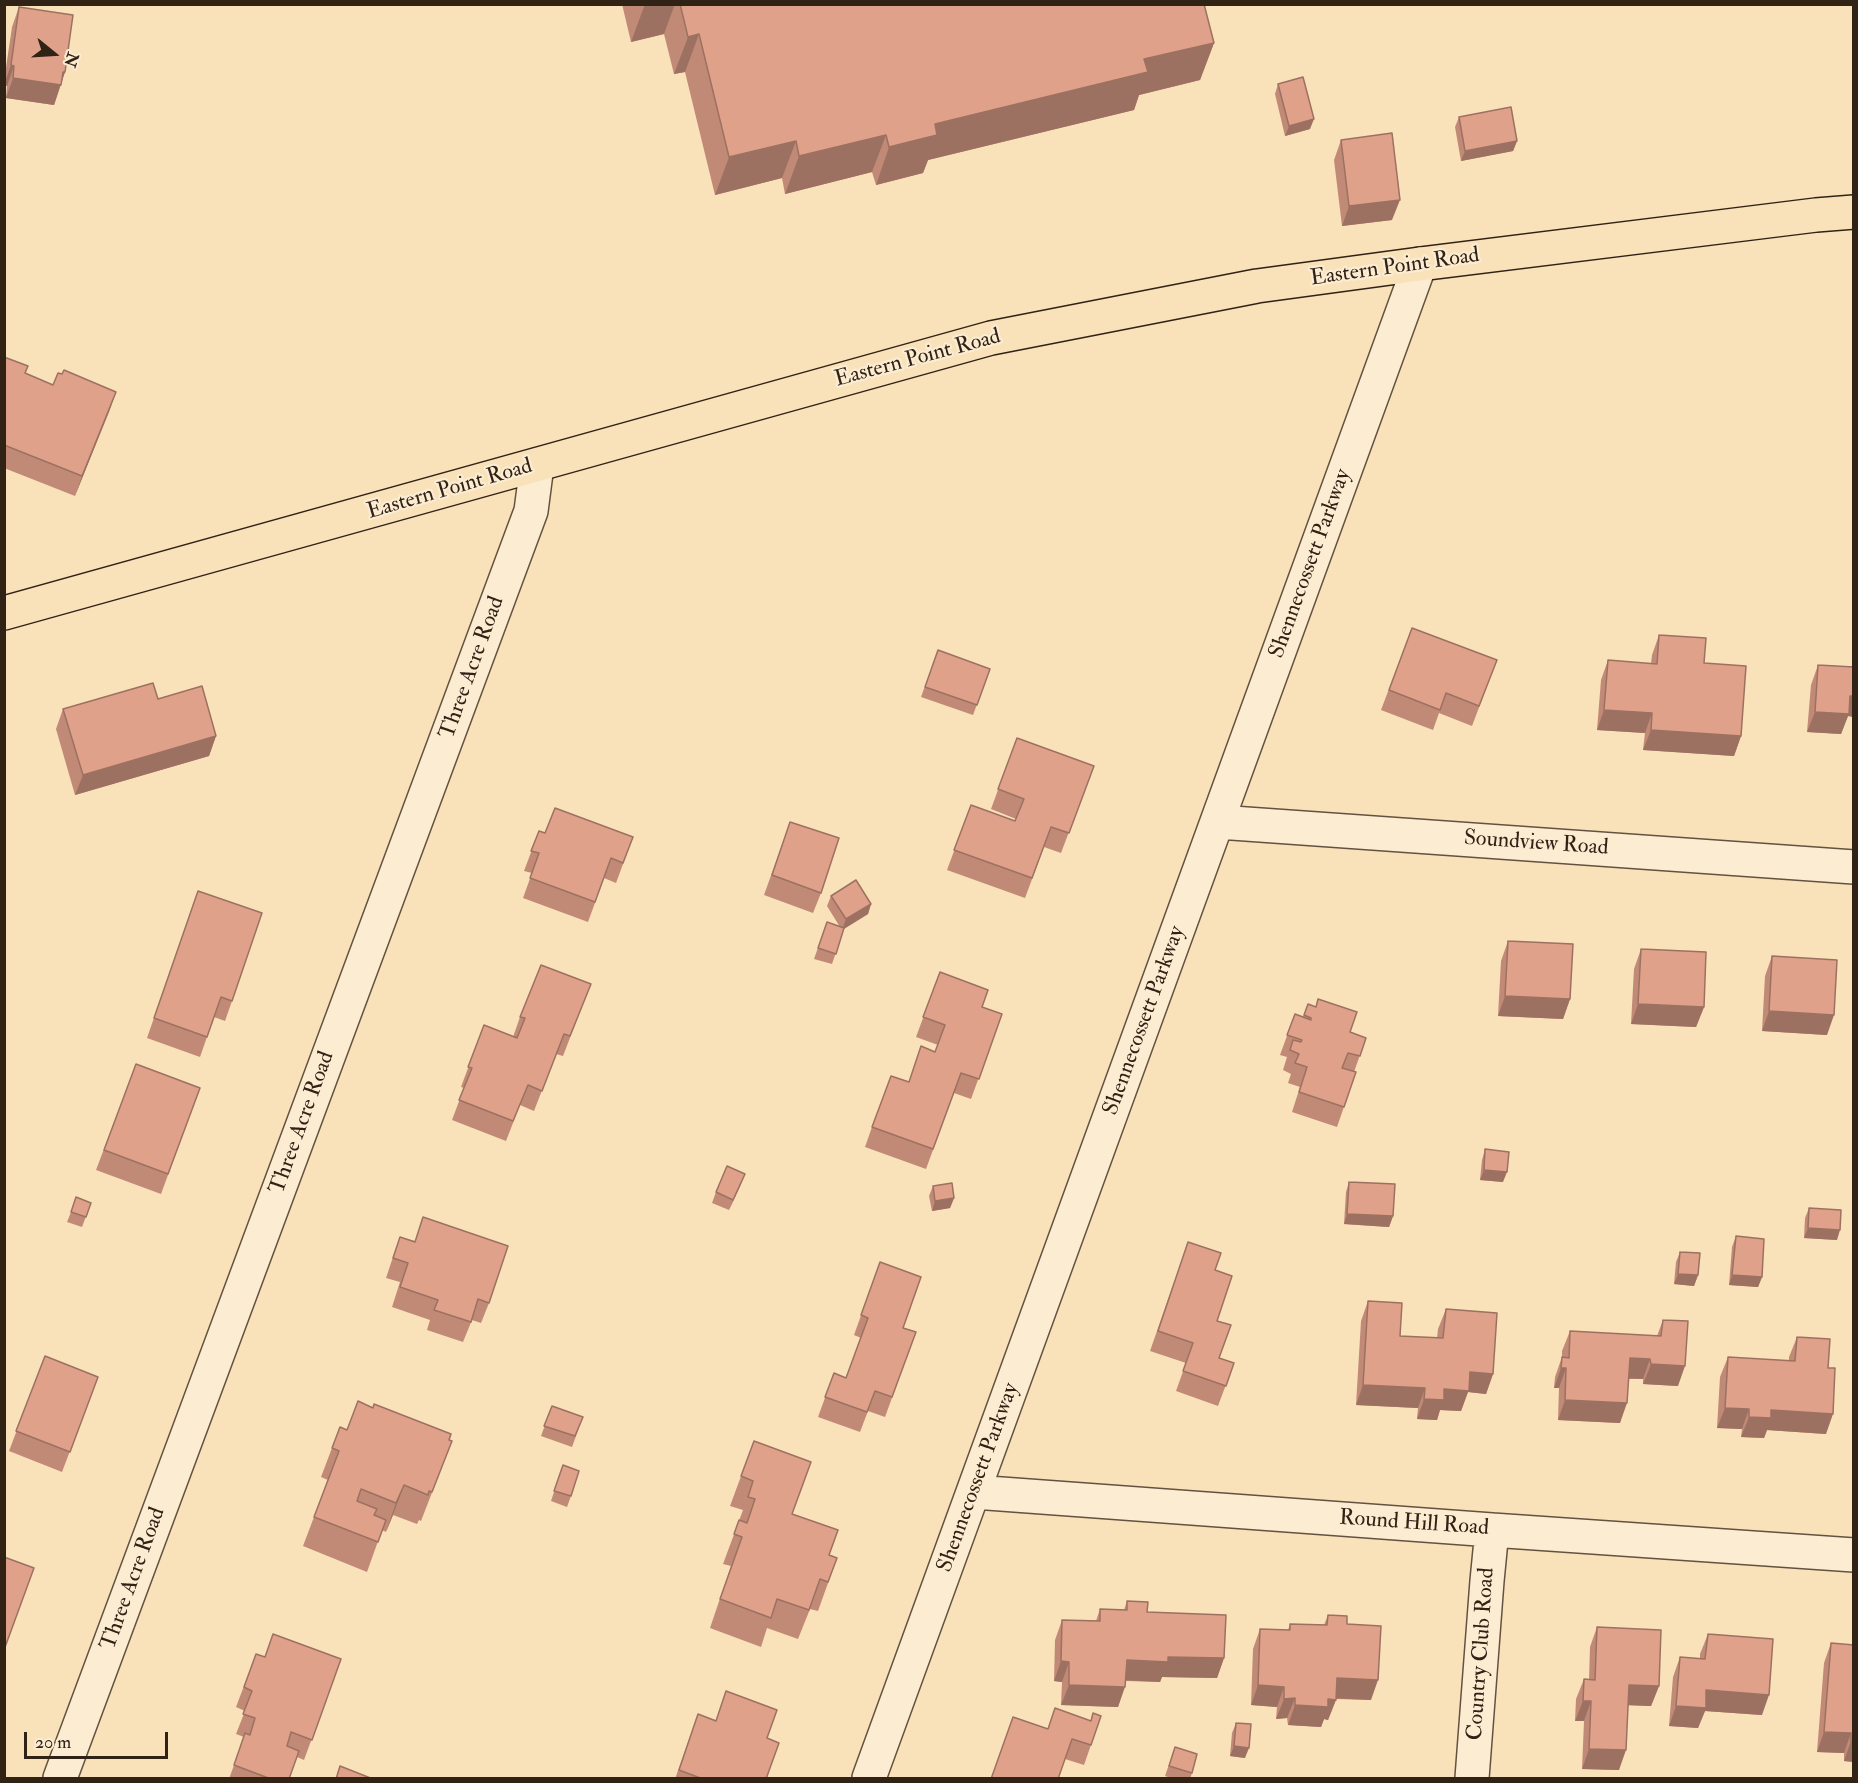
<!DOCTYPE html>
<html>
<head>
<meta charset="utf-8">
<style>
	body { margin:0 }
	#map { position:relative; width:1858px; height:1783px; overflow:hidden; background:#f9e1ba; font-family:"IM FELL Double Pica",serif }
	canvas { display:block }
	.frame { position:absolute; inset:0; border:6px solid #312216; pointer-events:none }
	.north { position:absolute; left:24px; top:24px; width:60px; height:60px; -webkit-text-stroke:4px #fbecd2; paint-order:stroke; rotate:108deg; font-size:16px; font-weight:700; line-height:24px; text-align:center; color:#312216 }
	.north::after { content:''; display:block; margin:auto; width:21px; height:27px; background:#312216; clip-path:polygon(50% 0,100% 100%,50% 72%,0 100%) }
	.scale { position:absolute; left:24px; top:1732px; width:144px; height:27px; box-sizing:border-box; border:3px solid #312216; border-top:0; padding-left:8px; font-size:18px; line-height:21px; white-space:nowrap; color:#312216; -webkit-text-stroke:4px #fbecd2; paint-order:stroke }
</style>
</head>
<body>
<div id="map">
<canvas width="1858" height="1783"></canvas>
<div class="frame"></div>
<div class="north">N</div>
<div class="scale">20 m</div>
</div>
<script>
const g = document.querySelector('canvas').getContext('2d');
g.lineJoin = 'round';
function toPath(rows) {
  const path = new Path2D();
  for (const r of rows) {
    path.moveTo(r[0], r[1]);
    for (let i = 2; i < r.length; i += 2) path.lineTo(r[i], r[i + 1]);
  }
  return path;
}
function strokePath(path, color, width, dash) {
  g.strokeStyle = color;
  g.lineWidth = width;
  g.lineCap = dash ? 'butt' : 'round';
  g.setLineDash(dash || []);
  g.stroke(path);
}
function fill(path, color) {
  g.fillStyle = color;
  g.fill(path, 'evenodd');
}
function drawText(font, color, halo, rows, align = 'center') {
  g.font = font + ' "IM FELL Double Pica",serif';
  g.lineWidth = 4.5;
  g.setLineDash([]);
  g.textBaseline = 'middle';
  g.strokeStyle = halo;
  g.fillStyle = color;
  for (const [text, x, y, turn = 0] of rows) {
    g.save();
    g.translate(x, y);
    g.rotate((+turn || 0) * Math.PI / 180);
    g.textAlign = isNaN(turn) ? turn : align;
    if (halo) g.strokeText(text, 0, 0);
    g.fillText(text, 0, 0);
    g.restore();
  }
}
const minor = toPath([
	[1218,822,1854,867],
	[974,1492,1492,1530,1854,1555],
	[60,1778,531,511,537,465],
	[869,1778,1420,264],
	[1472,1778,1487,1581,1492,1530]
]);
const major = toPath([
	[4,613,991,338,1257,286,1420,264,1816,215,1854,212]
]);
strokePath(minor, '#63523f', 36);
strokePath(major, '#312216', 36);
strokePath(minor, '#fbecd2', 33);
strokePath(major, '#f9e1ba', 33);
fill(toPath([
	[622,4,1204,4,1214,43,1200,80,1139,95,1134,110,928,160,923,173,876,185,872,172,785,194,782,178,715,195,685,72,674,74,664,34,631,42],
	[19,7,65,72,54,105,6,98,7,86,4,85,4,81,12,27],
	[1278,84,1310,129,1285,136,1275,94],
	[1459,117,1517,141,1513,151,1461,161,1455,127],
	[1341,140,1392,220,1342,226,1334,160],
	[4,357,25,374,53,385,116,392,75,496,4,468],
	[1412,628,1497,660,1472,726,1439,713,1433,730,1381,710],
	[1659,635,1704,663,1741,736,1734,756,1643,750,1645,733,1597,730,1601,680,1608,660,1651,664,1652,655],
	[938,650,990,669,973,715,921,697],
	[1818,665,1854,667,1854,717,1848,716,1841,734,1807,732,1811,685],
	[158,699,216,736,209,756,75,795,56,729,63,709],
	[1017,738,1094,766,1061,853,1044,847,1025,898,947,870,971,805,1015,821,1016,819,991,809],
	[539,831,545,833,633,837,616,883,604,878,588,922,523,898,532,873,524,871],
	[783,842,821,893,813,913,764,895],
	[831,896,871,904,868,914,844,929,832,964,814,959,827,922,840,927,827,906],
	[191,911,232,1001,225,1021,214,1017,200,1057,147,1038],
	[1508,941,1570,999,1563,1019,1498,1016,1501,961],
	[1641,949,1704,1007,1696,1027,1631,1024,1634,969],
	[1772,956,1827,1035,1762,1031,1765,976],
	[940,972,982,1007,1002,1014,971,1099,954,1093,926,1169,865,1147,872,1127,908,1082,935,1052,938,1045,916,1037],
	[583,1004,563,1056,556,1054,534,1111,520,1105,506,1141,452,1120,464,1088,461,1087,484,1025,513,1037,520,1017],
	[1308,1004,1350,1032,1366,1038,1354,1072,1356,1072,1337,1127,1292,1112,1300,1087,1288,1083,1291,1074,1283,1070,1287,1057,1280,1055,1295,1014,1303,1017],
	[136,1064,200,1088,161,1194,96,1170],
	[1485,1149,1503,1182,1480,1180,1482,1160],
	[1349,1182,1393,1216,1389,1227,1344,1224,1346,1192],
	[741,1184,729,1210,712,1203,716,1192],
	[933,1186,954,1198,950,1208,932,1211,929,1196],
	[91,1203,82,1227,67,1222,71,1212],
	[1809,1208,1837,1240,1804,1238,1805,1218],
	[423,1217,489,1303,481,1323,472,1320,463,1342,427,1330,430,1320,392,1307,400,1282,386,1278,393,1257,400,1237,415,1241],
	[1736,1236,1762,1277,1758,1287,1729,1285,1732,1247],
	[1680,1252,1698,1275,1694,1286,1674,1284,1676,1262],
	[880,1262,903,1328,916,1332,885,1417,868,1411,860,1432,818,1417,834,1373,846,1378,861,1338,854,1335],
	[1181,1262,1215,1270,1217,1321,1219,1358,1234,1363,1218,1406,1176,1391,1186,1363,1150,1351],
	[1368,1301,1400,1336,1437,1338,1438,1329,1446,1309,1493,1374,1486,1394,1468,1392,1461,1411,1440,1410,1437,1420,1417,1419,1418,1408,1356,1405,1361,1321],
	[1663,1320,1678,1386,1643,1384,1643,1379,1629,1379,1620,1423,1558,1420,1559,1388,1554,1388,1555,1377,1562,1357,1562,1351,1570,1331,1657,1336],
	[1797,1337,1828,1368,1826,1434,1767,1430,1764,1438,1741,1437,1742,1429,1717,1428,1720,1377,1728,1357,1789,1361,1789,1357],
	[45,1356,98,1377,62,1472,9,1451],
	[552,1406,583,1417,572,1447,541,1436],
	[347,1430,452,1441,421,1521,419,1520,417,1524,393,1515,386,1532,382,1530,367,1572,303,1546,328,1480,321,1477,332,1448],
	[754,1441,792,1514,829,1555,837,1558,818,1611,810,1609,798,1639,767,1628,761,1647,710,1628,731,1566,723,1564,743,1510,730,1506],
	[563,1465,571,1496,567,1507,551,1501],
	[1127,1601,1147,1612,1224,1658,1217,1678,1162,1677,1160,1682,1126,1681,1118,1707,1061,1705,1062,1682,1054,1681,1055,1640,1062,1620,1096,1621,1100,1609,1124,1610],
	[1328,1615,1347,1624,1371,1700,1336,1699,1328,1720,1324,1719,1321,1727,1288,1725,1287,1718,1276,1719,1277,1707,1251,1705,1253,1649,1260,1629,1288,1630,1290,1624,1324,1625],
	[1597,1627,1659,1686,1651,1706,1628,1705,1619,1770,1582,1769,1584,1721,1575,1721,1576,1699,1584,1679,1589,1680,1590,1647],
	[1708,1634,1762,1715,1705,1711,1698,1728,1669,1726,1673,1677,1680,1657,1700,1659,1700,1654],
	[1831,1643,1854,1645,1854,1762,1844,1761,1844,1753,1817,1752,1824,1663],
	[256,1654,265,1657,341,1659,304,1760,297,1757,289,1779,229,1779,244,1737,236,1734,245,1711,236,1707],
	[698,1714,767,1738,766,1779,675,1779],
	[1101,1716,1084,1765,1065,1759,1048,1729,1090,1721],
	[1236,1723,1245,1758,1230,1756,1232,1733],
	[1175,1747,1192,1773,1190,1779,1174,1779,1165,1776]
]), '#c18a77');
fill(toPath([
	[645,4,675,4,664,34,631,42],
	[699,34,685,72,674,74,688,37],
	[1214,43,1200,80,1139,95,1134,110,928,160,923,173,876,185,889,147,935,124,1144,59],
	[11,65,14,66,7,86,4,85],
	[63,72,65,72,54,105,6,98,13,78],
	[1314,119,1310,129,1285,136,1289,126],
	[886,135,872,172,785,194,799,156],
	[796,141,782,178,715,195,729,157],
	[1517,141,1513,151,1461,161,1465,151],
	[1400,200,1392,220,1342,226,1349,206],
	[116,392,109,412,75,496,82,476],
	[1850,696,1854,696,1854,717,1848,716,1841,734,1807,732,1815,712],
	[1604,710,1652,713,1645,733,1597,730],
	[1651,730,1741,736,1734,756,1643,750],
	[216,736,209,756,75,795,83,775],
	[871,904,868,914,842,930,846,919],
	[1505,996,1570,999,1563,1019,1498,1016],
	[1638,1004,1704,1007,1696,1027,1631,1024],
	[1769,1011,1834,1015,1827,1035,1762,1031],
	[1484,1170,1507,1172,1503,1182,1480,1180],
	[745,1174,741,1184,729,1210,733,1200],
	[954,1198,950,1208,932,1211,935,1201],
	[1347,1214,1393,1216,1389,1227,1344,1224],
	[1808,1228,1840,1230,1837,1240,1804,1238],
	[1678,1274,1698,1275,1694,1286,1674,1284],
	[1732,1275,1762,1277,1758,1287,1729,1285],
	[1630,1358,1650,1359,1643,1379,1623,1378],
	[1651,1364,1685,1366,1678,1386,1643,1384],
	[1561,1368,1566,1368,1559,1388,1554,1388],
	[1470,1372,1493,1374,1486,1394,1468,1392,1461,1411,1440,1410,1437,1420,1417,1419,1424,1399],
	[1363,1385,1425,1388,1418,1408,1356,1405],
	[1565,1400,1627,1403,1620,1423,1558,1420],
	[1725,1408,1749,1409,1742,1429,1717,1428],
	[1771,1410,1833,1414,1826,1434,1767,1430,1764,1438,1741,1437,1749,1417],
	[404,1485,393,1515,386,1532,396,1503],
	[1168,1657,1224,1658,1217,1678,1162,1677,1160,1682,1120,1680,1127,1660],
	[1061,1661,1069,1662,1062,1682,1054,1681],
	[1337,1678,1378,1680,1371,1700,1329,1698],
	[1069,1685,1125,1687,1118,1707,1061,1705],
	[1258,1685,1284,1687,1277,1707,1251,1705],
	[1629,1685,1659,1686,1651,1706,1622,1705],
	[1706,1690,1769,1695,1762,1715,1705,1711,1698,1728,1669,1726,1676,1706],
	[1295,1698,1287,1718,1276,1719,1284,1699],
	[1328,1699,1336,1700,1328,1720,1324,1719,1321,1727,1288,1725,1295,1705],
	[1583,1701,1591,1701,1584,1721,1575,1721],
	[1824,1732,1851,1733,1844,1753,1817,1752],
	[1851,1741,1854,1741,1854,1762,1844,1761],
	[1234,1746,1249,1748,1245,1758,1230,1756],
	[1589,1749,1626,1750,1619,1770,1582,1769]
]), '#9d7161');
const building = toPath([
	[680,4,1204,4,1214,43,1144,59,1148,72,935,124,937,135,889,147,886,135,799,156,796,141,729,157,699,34,688,37,680,4],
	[19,7,73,15,65,72,63,72,61,85,13,78,14,66,11,65,19,7],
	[1303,77,1314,119,1289,126,1278,84,1303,77],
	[1511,107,1517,141,1465,151,1459,117,1511,107],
	[1392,133,1400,200,1349,206,1341,140,1392,133],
	[4,357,28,366,25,373,53,385,58,373,62,374,64,370,116,392,82,476,4,445,4,357],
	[1412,628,1497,660,1479,706,1446,693,1440,710,1389,690,1412,628],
	[1659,635,1706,638,1704,663,1746,666,1741,736,1651,730,1652,713,1604,710,1608,660,1657,664,1659,635],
	[938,650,990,669,977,705,925,687,938,650],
	[1818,665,1854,667,1854,696,1850,696,1849,714,1815,712,1818,665],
	[153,683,158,699,202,686,216,736,83,775,63,709,153,683],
	[1017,738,1094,766,1069,833,1051,827,1032,878,954,850,971,805,1015,821,1024,799,998,789,1017,738],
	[555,808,633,837,623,863,611,858,595,902,530,878,539,853,531,851,539,831,545,833,555,808],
	[790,822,839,838,821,893,772,875,790,822],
	[856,880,871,904,846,919,831,896,856,880],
	[198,891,262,913,232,1001,221,997,207,1037,154,1018,198,891],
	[827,922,844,928,836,954,818,948,827,922],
	[1508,941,1573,944,1570,999,1505,996,1508,941],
	[1641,949,1706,952,1704,1007,1638,1004,1641,949],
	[1772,956,1837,960,1834,1015,1769,1011,1772,956],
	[541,965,591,984,570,1036,564,1034,542,1091,528,1085,513,1121,459,1100,472,1068,468,1067,484,1025,517,1038,525,1018,520,1017,541,965],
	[940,972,988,990,982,1007,1002,1014,979,1079,961,1073,933,1149,872,1127,891,1076,909,1082,921,1046,935,1052,945,1025,923,1017,940,972],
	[1318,999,1357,1012,1350,1032,1366,1038,1360,1056,1348,1053,1342,1068,1356,1072,1344,1107,1299,1092,1307,1067,1295,1063,1299,1054,1290,1050,1293,1040,1301,1042,1302,1040,1287,1035,1295,1014,1311,1020,1311,1018,1304,1015,1308,1004,1316,1007,1318,999],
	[136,1064,200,1088,168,1174,104,1150,136,1064],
	[1485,1149,1509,1152,1507,1172,1484,1170,1485,1149],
	[727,1166,745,1174,733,1200,716,1192,727,1166],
	[1349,1182,1395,1184,1393,1216,1347,1214,1349,1182],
	[952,1183,954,1198,935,1201,933,1186,952,1183],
	[76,1197,91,1203,86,1217,71,1212,76,1197],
	[1809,1208,1841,1210,1840,1230,1808,1228,1809,1208],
	[423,1217,508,1246,489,1303,478,1299,471,1322,434,1310,438,1300,400,1287,408,1263,393,1258,400,1237,415,1242,423,1217],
	[1736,1236,1764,1239,1762,1277,1732,1275,1736,1236],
	[1188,1242,1221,1253,1215,1270,1232,1276,1217,1321,1231,1325,1219,1358,1234,1363,1226,1386,1183,1371,1193,1343,1158,1331,1188,1242],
	[1680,1252,1700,1253,1698,1275,1678,1274,1680,1252],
	[880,1262,921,1277,903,1328,916,1332,892,1397,875,1391,867,1412,825,1397,834,1373,846,1378,868,1318,861,1315,880,1262],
	[1368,1301,1402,1303,1400,1336,1443,1338,1446,1309,1497,1313,1493,1374,1470,1372,1469,1391,1444,1389,1444,1400,1424,1399,1425,1388,1363,1385,1368,1301],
	[1663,1320,1688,1321,1685,1366,1651,1364,1650,1359,1630,1358,1627,1403,1565,1400,1566,1368,1561,1368,1562,1357,1569,1358,1570,1331,1661,1336,1663,1320],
	[1797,1337,1830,1339,1828,1368,1835,1368,1833,1414,1771,1410,1771,1418,1749,1417,1749,1409,1725,1408,1728,1357,1795,1361,1797,1337],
	[45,1356,98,1377,70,1452,16,1431,45,1356],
	[358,1401,373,1408,374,1404,451,1434,449,1440,452,1441,432,1492,429,1491,428,1495,404,1485,396,1503,361,1489,357,1501,377,1509,374,1515,386,1520,378,1542,314,1517,339,1451,332,1448,340,1427,347,1430,358,1401],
	[552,1406,583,1417,575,1436,544,1426,552,1406],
	[754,1441,811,1462,792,1514,838,1530,829,1555,837,1558,828,1582,820,1579,809,1610,777,1599,771,1618,720,1599,742,1537,734,1534,739,1520,747,1523,755,1499,748,1497,753,1481,741,1476,754,1441],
	[563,1465,579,1471,571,1496,554,1491,563,1465],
	[4,1557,34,1568,4,1650,4,1557],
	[1127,1601,1148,1602,1147,1612,1226,1615,1224,1658,1168,1657,1168,1662,1127,1660,1125,1687,1069,1685,1069,1662,1061,1661,1062,1620,1100,1621,1100,1609,1127,1610,1127,1601],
	[1328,1615,1347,1616,1347,1624,1381,1626,1378,1680,1337,1678,1336,1700,1328,1699,1328,1707,1295,1705,1295,1698,1284,1699,1284,1687,1258,1685,1260,1629,1290,1630,1290,1624,1327,1625,1328,1615],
	[1597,1627,1661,1630,1659,1686,1629,1685,1626,1750,1589,1749,1591,1701,1583,1701,1584,1679,1595,1680,1597,1627],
	[273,1634,341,1659,312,1740,291,1732,287,1746,299,1751,289,1779,271,1779,234,1765,245,1733,250,1735,255,1718,243,1714,252,1691,244,1687,256,1654,265,1657,273,1634],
	[1708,1634,1773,1639,1769,1695,1706,1690,1706,1708,1676,1706,1680,1657,1705,1659,1708,1634],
	[1831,1643,1854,1645,1854,1741,1851,1741,1851,1733,1824,1732,1831,1643],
	[726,1691,777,1710,767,1738,779,1743,766,1779,703,1779,679,1770,698,1714,716,1721,726,1691],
	[1055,1708,1091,1721,1093,1713,1101,1716,1091,1745,1072,1739,1058,1779,991,1779,1013,1717,1048,1729,1055,1708],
	[1236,1723,1251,1724,1249,1748,1234,1746,1236,1723],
	[1175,1747,1197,1754,1192,1773,1169,1766,1175,1747],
	[340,1766,373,1779,336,1779,340,1766]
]);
fill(building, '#e0a18a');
strokePath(building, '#9d7161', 1.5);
drawText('22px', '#312216', '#fbecd2', [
	["Eastern Point Road",1395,268,-8],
	["Eastern Point Road",918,359,-15],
	["Eastern Point Road",450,490,-16],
	["Shennecossett Parkway",1311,564,-70],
	["Three Acre Road",473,668,-70],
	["Soundview Road",1536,844,4],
	["Shennecossett Parkway",1145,1021,-70],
	["Three Acre Road",303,1123,-70],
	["Shennecossett Parkway",979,1478,-70],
	["Round Hill Road",1414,1524,4],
	["Three Acre Road",134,1579,-70],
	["Country Club Road",1482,1654,-86]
]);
</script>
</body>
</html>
